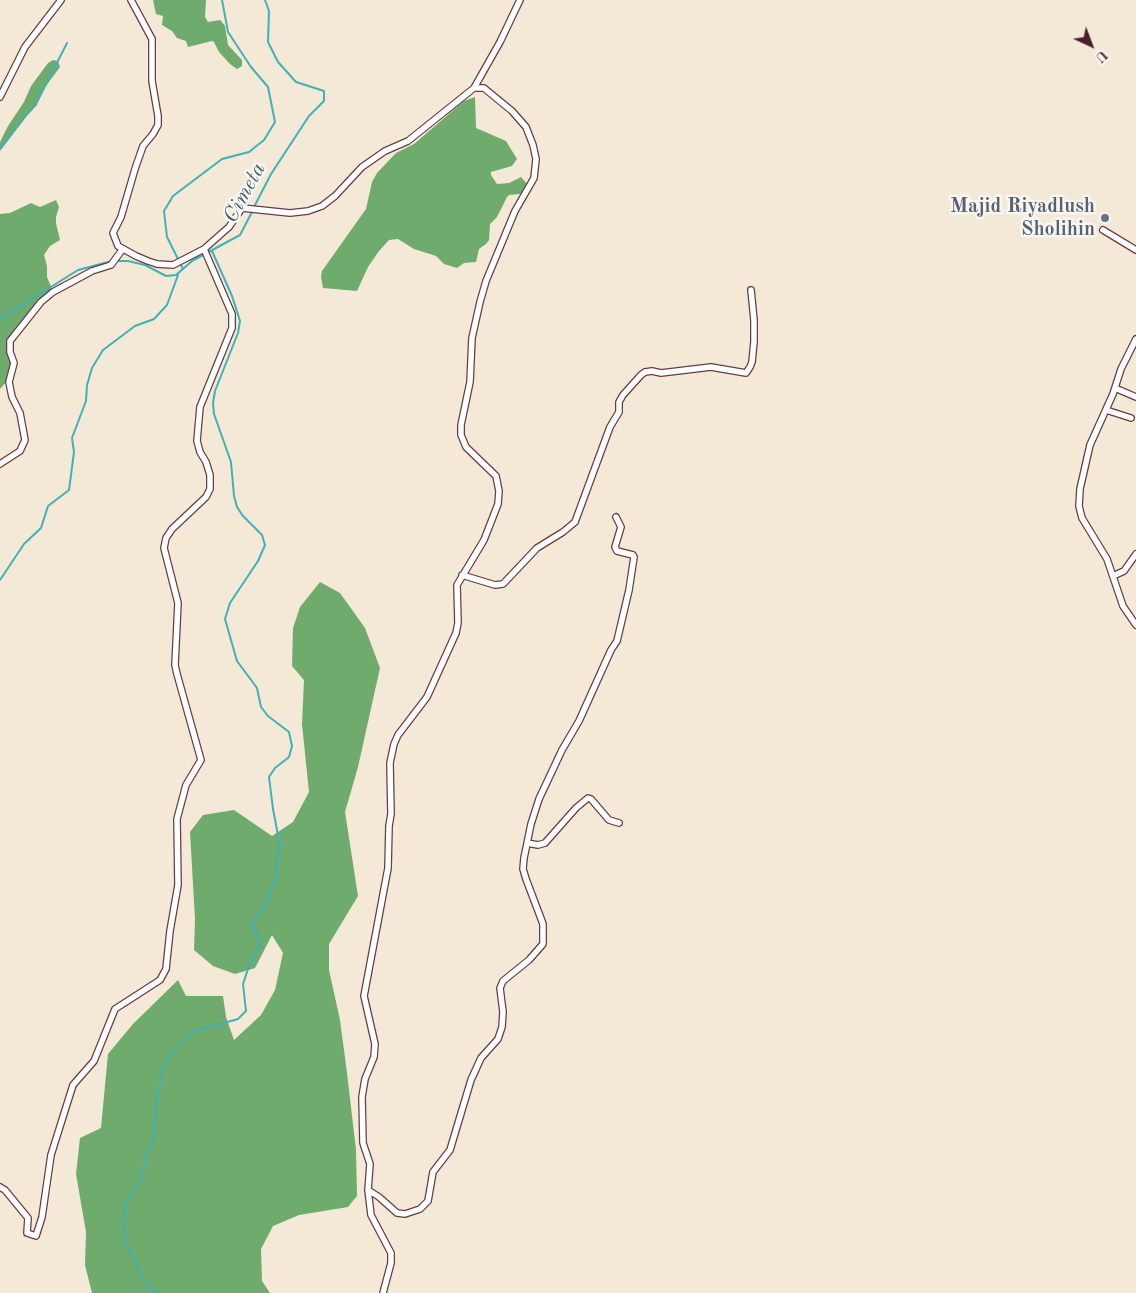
<!DOCTYPE html>
<html>
<head>
<meta charset="utf-8">
<style>
	body { margin:0 }
	#map { position:relative; width:1136px; height:1293px; overflow:hidden; background:#f4e9d7; font-family:"Old Standard TT",serif }
	canvas { display:block }
	.north { position:absolute; left:1066px; top:20px; width:50px; height:50px; -webkit-text-stroke:4px #f6f6f2; paint-order:stroke; rotate:137deg; font-size:14px; font-weight:700; line-height:20px; text-align:center; color:#4a1f2b }
	.north::after { content:''; display:block; margin:auto; width:18px; height:22px; background:#4a1f2b; clip-path:polygon(50% 0,100% 100%,50% 72%,0 100%) }
</style>
</head>
<body>
<div id="map">
<canvas width="1136" height="1293"></canvas>
<div class="north">U</div>
</div>
<script>
const g = document.querySelector('canvas').getContext('2d');
g.lineJoin = 'round';
function fill(path, color) {
  g.fillStyle = color;
  g.fill(path, 'evenodd');
}
function toPath(rows) {
  const path = new Path2D();
  for (const r of rows) {
    path.moveTo(r[0], r[1]);
    for (let i = 2; i < r.length; i += 2) path.lineTo(r[i], r[i + 1]);
  }
  return path;
}
function strokePath(path, color, width, dash) {
  g.strokeStyle = color;
  g.lineWidth = width;
  g.lineCap = dash ? 'butt' : 'round';
  g.setLineDash(dash || []);
  g.stroke(path);
}
function drawText(font, color, halo, rows, align = 'center') {
  g.font = font + ' "Old Standard TT",serif';
  g.lineWidth = 5;
  g.setLineDash([]);
  g.textBaseline = 'middle';
  g.strokeStyle = halo;
  g.fillStyle = color;
  for (const [text, x, y, turn = 0] of rows) {
    g.save();
    g.translate(x, y);
    g.rotate((+turn || 0) * Math.PI / 180);
    g.textAlign = isNaN(turn) ? turn : align;
    if (halo) g.strokeText(text, 0, 0);
    g.fillText(text, 0, 0);
    g.restore();
  }
}
fill(toPath([
	[153,0,206,0,205,17,208,22,220,20,222,22,225,26,228,45,242,60,242,66,237,69,230,64,219,52,214,42,212,41,188,47,186,41,177,38,172,31,162,25,163,16,156,14],
	[53,60,58,61,60,67,43,90,37,105,26,117,0,151,0,142,8,126,24,102,31,86,48,63],
	[475,97,476,128,506,141,517,159,512,166,491,172,491,175,497,184,509,183,521,177,528,185,520,194,509,195,507,197,497,217,490,224,489,240,486,244,479,249,476,262,464,263,457,268,444,264,436,256,414,249,398,239,389,240,379,251,368,267,357,291,323,288,321,277,322,271,366,209,372,182,377,173,396,153,414,144,464,101],
	[56,200,59,207,56,217,56,223,60,240,50,246,44,255,47,266,47,277,52,289,10,337,7,348,10,362,10,368,7,381,0,389,0,214,10,213,31,203,40,207],
	[320,582,340,593,365,628,380,668,358,767,345,812,358,896,329,944,329,970,340,1020,347,1073,356,1150,357,1196,348,1207,299,1215,273,1226,261,1249,262,1281,270,1293,92,1293,85,1265,86,1232,76,1174,80,1138,101,1128,108,1054,133,1024,178,980,186,996,223,996,226,1017,234,1040,261,1015,275,990,283,953,272,935,255,968,235,974,213,966,194,950,195,919,190,832,203,815,234,810,272,836,293,822,309,792,302,724,304,680,292,666,293,628,300,607]
]), '#6fab6c');
strokePath(toPath([
	[0,149,38,100,67,43],
	[254,207,271,174,309,116,324,101,324,91,296,82,278,62,268,42,269,11,265,0],
	[117,261,128,261,145,265,166,276,176,275,192,261,240,235,252,212],
	[183,269,167,237,164,211,173,196,222,159,249,152,264,140,275,122,268,87,251,67,228,32,222,0],
	[0,319,78,270,112,261],
	[0,580,24,544,41,528,48,506,69,490,74,452,72,438,86,401,87,385,92,368,103,350,135,326,154,319,167,305,178,275],
	[157,1293,146,1282,123,1236,124,1217,127,1201,139,1182,147,1154,154,1138,155,1109,162,1072,169,1055,173,1050,195,1031,238,1019,246,1011,243,984,248,969,261,943,251,923,267,904,270,890,276,880,277,860,280,846,273,809,269,777,275,768,289,757,292,746,289,732,268,716,261,707,257,688,237,661,225,619,230,603,258,561,265,545,262,535,243,516,237,507,234,496,231,462,214,414,213,403,215,391,238,333,240,321,232,296,212,251]
]), '#40b1b8', 2);
const street = toPath([
	[131,0,152,39,152,81,158,116,158,125,153,134,143,146,135,169,121,217,113,233,118,246,136,256,148,261,157,264,173,265,204,249,229,227,242,208,290,213,308,211,322,206,335,196,362,167,385,151,408,141,474,88,484,88,512,111,526,127,533,145,536,159,534,178,515,211,486,281,480,302,472,338,470,382,461,425,461,435,466,447,496,476,499,491,498,504,484,540,457,585,458,623,456,633,427,697,398,735,394,744,390,763,391,814,389,826,388,868,364,996,375,1044,374,1057,365,1079,362,1097,363,1143,370,1164,368,1190,371,1215,391,1253,391,1263,383,1293],
	[474,88,500,42,520,0],
	[0,97,25,47,61,0],
	[1103,230,1136,250],
	[1136,339,1121,369,1113,394,1090,445,1080,489,1079,506,1082,518,1107,559,1123,606,1136,625],
	[1115,388,1136,397],
	[1106,410,1131,418],
	[0,464,20,451,25,440,20,413,12,397,9,382,14,363,10,352,10,341,41,302,53,292,92,271,111,265,122,250],
	[462,575,495,585,503,584,537,548,563,532,575,522,610,427,619,412,619,402,623,395,641,375,645,372,652,371,661,373,711,367,746,373,750,367,752,362,754,342,754,320,751,290],
	[1113,576,1124,571,1136,554],
	[527,843,538,845,545,843,576,808,588,798,591,799,609,820,619,823],
	[0,1187,5,1190,28,1218,27,1233,36,1236,42,1217,51,1155,73,1085,94,1061,115,1009,160,980,166,969,170,931,178,885,177,819,186,785,201,760,177,674,175,665,178,603,164,548,166,538,172,529,206,497,210,489,210,475,206,462,200,452,197,441,200,407,232,328,232,314,204,249],
	[368,1190,379,1197,397,1213,405,1214,420,1209,428,1201,433,1172,450,1150,471,1080,481,1058,498,1039,502,1027,503,1012,500,988,503,981,529,960,543,944,543,924,526,879,523,869,524,858,531,824,539,799,562,750,579,721,611,650,617,641,629,590,634,557,633,555,617,551,615,547,621,527,616,517]
]);
strokePath(street, '#643d45', 8);
strokePath(street, '#fff', 5.5);
for (const [x, y, r, color] of [
	[1105,218,5,"#6b7280"]
]) {
  const dot = new Path2D();
  dot.arc(x, y, r, 0, 2 * Math.PI);
  g.fillStyle = color;
  g.fill(dot);
  strokePath(dot, '#f6f6f2', 2);
}
drawText('bold 20px', '#5b616d', '#f6f6f2', [
	["Majid Riyadlush",1095,207],
	["Sholihin",1095,230]
], 'right');
drawText('italic 21px', '#465963', '#f6f6f2', [
	["Cimeta",245,193,-61]
]);
</script>
</body>
</html>
